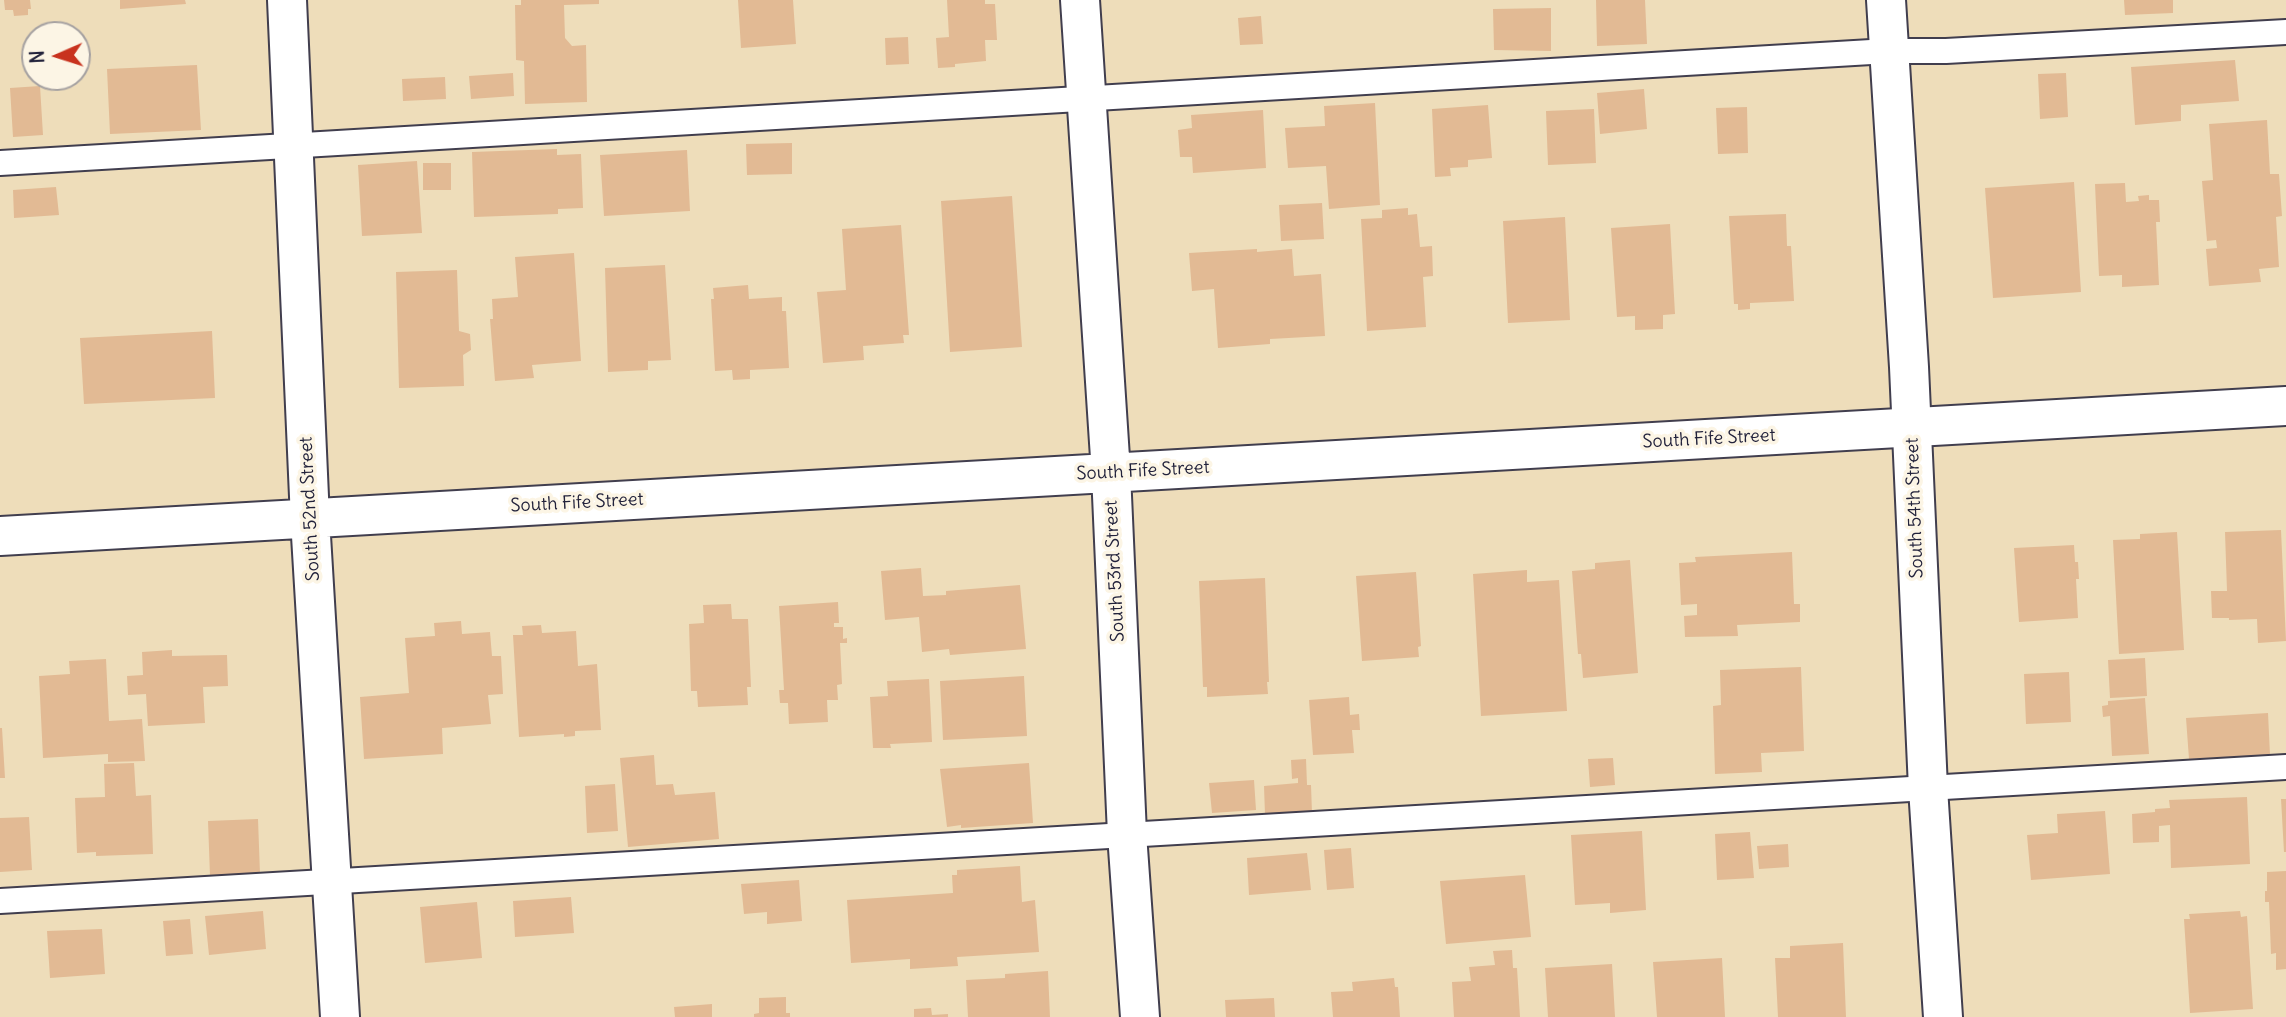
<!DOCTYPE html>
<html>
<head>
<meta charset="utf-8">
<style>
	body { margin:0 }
	#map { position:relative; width:2286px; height:1017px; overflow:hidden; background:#eeddba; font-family:Delius,sans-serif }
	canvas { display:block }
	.north { position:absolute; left:21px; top:21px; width:70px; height:70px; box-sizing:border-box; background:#fcf5e5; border:2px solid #a5a1a1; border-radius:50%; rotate:267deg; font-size:19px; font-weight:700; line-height:28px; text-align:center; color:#22223b }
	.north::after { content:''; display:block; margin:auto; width:24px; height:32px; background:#c8321e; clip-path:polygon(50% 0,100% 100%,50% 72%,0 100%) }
</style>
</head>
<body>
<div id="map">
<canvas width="2286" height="1017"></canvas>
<div class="north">N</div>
</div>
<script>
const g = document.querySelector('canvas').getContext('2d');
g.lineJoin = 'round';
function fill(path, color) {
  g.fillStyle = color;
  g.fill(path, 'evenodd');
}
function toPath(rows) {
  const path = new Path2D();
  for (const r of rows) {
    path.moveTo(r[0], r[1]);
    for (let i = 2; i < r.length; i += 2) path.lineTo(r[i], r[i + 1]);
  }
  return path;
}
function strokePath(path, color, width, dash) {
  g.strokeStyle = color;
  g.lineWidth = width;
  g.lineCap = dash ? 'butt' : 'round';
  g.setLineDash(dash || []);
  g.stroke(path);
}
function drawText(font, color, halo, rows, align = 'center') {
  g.font = font + ' Delius,sans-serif';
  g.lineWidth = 7;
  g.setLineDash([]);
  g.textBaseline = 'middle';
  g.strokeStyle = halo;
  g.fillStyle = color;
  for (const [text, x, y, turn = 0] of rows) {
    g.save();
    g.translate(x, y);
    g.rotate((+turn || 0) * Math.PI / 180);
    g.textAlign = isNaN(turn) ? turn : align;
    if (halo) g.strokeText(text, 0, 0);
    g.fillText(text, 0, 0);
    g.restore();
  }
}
fill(toPath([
	[4,0,30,0,31,9,28,9,28,15,14,16,13,10,5,10],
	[120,0,185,0,186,4,120,9],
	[521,0,599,0,599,4,564,5,565,38,572,46,586,45,587,102,525,104,524,61,516,60,515,5,521,5],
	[738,0,793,0,796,44,741,48],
	[947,0,985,0,985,4,995,4,997,40,985,40,986,61,955,64,955,67,938,68,936,38,949,37],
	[1596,0,1645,0,1647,44,1597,46],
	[2124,0,2173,0,2173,13,2125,15],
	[1551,8,1551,51,1494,50,1493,9],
	[1261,16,1263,44,1240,45,1238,18],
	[908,37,909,64,886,65,885,38],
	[2235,60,2239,101,2181,105,2181,121,2135,125,2131,67],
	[197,65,201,130,110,134,107,69],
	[513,73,514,96,471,99,469,76],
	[2066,73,2068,117,2040,119,2038,74],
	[445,77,446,99,403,101,402,79],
	[40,86,43,135,13,137,10,88],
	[1644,89,1647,129,1600,134,1597,93],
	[1375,103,1380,205,1329,209,1326,166,1288,168,1285,128,1325,126,1324,106],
	[1488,105,1492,158,1468,160,1468,167,1450,168,1451,176,1435,177,1432,109],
	[1747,107,1748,153,1718,154,1716,108],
	[1594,109,1596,163,1548,165,1546,111],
	[1263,110,1266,168,1193,173,1192,157,1180,157,1178,130,1192,128,1191,115],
	[2267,120,2270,174,2279,174,2282,216,2276,217,2279,267,2259,269,2261,282,2209,286,2206,249,2217,248,2216,240,2207,241,2202,181,2213,180,2209,124],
	[792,143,792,174,747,175,746,144],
	[557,149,557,155,581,154,583,208,558,209,558,214,474,217,472,152],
	[687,150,690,211,604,216,600,155],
	[417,161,422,233,362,236,358,165],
	[423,163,451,163,451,190,423,190],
	[2074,182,2081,292,1993,298,1985,188],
	[2125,183,2126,202,2139,201,2138,196,2149,195,2149,200,2159,200,2160,222,2156,222,2159,285,2122,287,2122,275,2099,276,2095,184],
	[56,187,59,215,14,218,13,190],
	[1012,196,1022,347,950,352,941,201],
	[1322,203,1324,239,1281,241,1279,205],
	[1408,208,1408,215,1417,214,1420,247,1432,246,1433,276,1423,277,1426,327,1367,331,1361,219,1382,218,1382,210],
	[1786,214,1787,246,1791,246,1794,301,1750,303,1750,309,1738,310,1738,304,1734,304,1729,216],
	[1565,217,1570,320,1508,323,1503,221],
	[1670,224,1675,314,1663,315,1663,329,1635,330,1635,316,1617,317,1611,228],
	[901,225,909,335,903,335,904,343,863,346,864,360,823,363,817,292,846,290,842,229],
	[1257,249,1257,252,1292,249,1294,276,1321,274,1325,336,1270,339,1270,344,1218,348,1214,289,1192,291,1189,253],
	[574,253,581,361,532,365,534,378,495,381,490,319,493,319,492,299,518,297,515,257],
	[665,265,671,360,648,361,648,370,608,372,605,268],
	[457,270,459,331,470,334,471,350,463,355,464,386,399,388,396,272],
	[748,285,749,299,782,297,782,311,786,311,789,368,750,370,750,379,733,380,732,370,715,371,711,299,714,299,713,288],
	[212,331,215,398,84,404,80,338],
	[2281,530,2286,641,2258,643,2257,619,2229,620,2229,618,2212,618,2211,591,2227,591,2225,532],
	[2177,532,2184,650,2119,654,2113,540,2140,539,2140,534],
	[2074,545,2075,562,2078,562,2079,579,2076,579,2078,618,2019,622,2014,548],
	[1792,552,1794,604,1800,604,1800,622,1737,625,1738,636,1685,637,1684,616,1697,615,1697,604,1681,605,1679,563,1696,562,1695,557],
	[1630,560,1638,673,1583,678,1581,654,1578,654,1572,571,1595,569,1595,563],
	[921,568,923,596,946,595,946,591,1020,585,1026,649,950,655,949,649,922,652,919,617,885,620,881,571],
	[1527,570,1527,582,1559,580,1567,711,1481,716,1473,574],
	[1416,572,1421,646,1418,647,1419,657,1362,661,1356,576],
	[1265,578,1269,682,1267,682,1268,694,1207,697,1207,687,1203,687,1199,581],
	[838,602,839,623,834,623,834,627,843,627,843,639,847,638,847,643,840,643,842,684,837,685,838,700,827,700,828,722,789,724,788,703,780,703,779,690,784,690,779,606],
	[731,604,732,619,748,619,751,687,747,687,748,705,698,707,697,691,691,691,689,624,704,623,703,605],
	[461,621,462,634,490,632,492,656,501,656,503,694,488,695,491,724,442,728,443,754,364,759,360,697,409,693,405,638,435,636,434,623],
	[541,625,542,633,576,631,578,666,597,664,601,730,575,731,575,736,564,737,564,734,519,737,513,635,523,635,522,626],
	[172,650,172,656,227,655,228,686,203,687,205,723,148,726,146,694,128,695,127,676,143,675,142,652],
	[2145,658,2147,696,2110,698,2108,660],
	[106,659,109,721,142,719,145,761,108,762,108,754,43,758,39,676,70,674,69,661],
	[1801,667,1804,751,1761,753,1762,772,1715,774,1713,706,1721,705,1720,670],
	[2069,672,2071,722,2026,724,2024,674],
	[1024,676,1027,736,943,740,940,681],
	[929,679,932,742,890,744,891,748,873,748,870,697,888,696,887,681],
	[1349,697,1350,715,1359,714,1360,730,1352,730,1354,753,1313,755,1309,700],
	[2145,698,2149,754,2112,756,2110,716,2103,717,2102,706,2108,705,2108,701],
	[2268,713,2270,755,2189,759,2186,718],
	[0,728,2,728,5,778,0,778],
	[654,755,656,785,673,784,675,795,715,792,719,839,628,847,620,758],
	[1613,758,1615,785,1590,787,1588,759],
	[1306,759,1307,785,1311,785,1312,813,1265,815,1264,786,1298,783,1298,778,1292,779,1291,760],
	[134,763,136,796,151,795,153,854,96,856,96,852,77,853,75,798,105,797,104,764],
	[1029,763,1033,823,961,828,961,825,947,827,940,769],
	[1254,780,1256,810,1212,813,1209,783],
	[615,784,618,831,587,833,585,786],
	[2247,797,2250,864,2171,868,2170,825,2159,826,2159,842,2133,843,2132,814,2155,812,2155,809,2170,808,2169,800],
	[2281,799,2286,799,2286,852,2284,852],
	[2105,811,2110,874,2031,880,2027,835,2058,833,2057,814],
	[29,817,32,870,0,872,0,818],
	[258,819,260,874,210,876,208,821],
	[1642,831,1646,910,1610,913,1610,903,1575,905,1571,835],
	[1750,832,1754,878,1717,880,1715,834],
	[1788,844,1789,867,1759,869,1757,846],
	[1351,848,1354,888,1327,890,1324,850],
	[1307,853,1311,890,1249,895,1247,858],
	[1020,866,1022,902,1035,900,1039,952,957,957,958,966,910,969,910,959,851,963,847,900,953,893,952,875,957,875,957,870],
	[2286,871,2286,969,2276,970,2276,953,2271,954,2269,902,2265,902,2265,891,2267,891,2267,872],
	[1525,875,1531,937,1446,944,1440,881],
	[799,880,802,921,767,924,767,912,744,914,741,884],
	[571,897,574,933,515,937,513,901],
	[477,902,482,958,425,963,420,907],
	[263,911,266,949,209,955,205,916],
	[2240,911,2241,917,2247,916,2253,1009,2190,1013,2184,919,2190,919,2189,914],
	[190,919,193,954,166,956,163,921],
	[102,929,105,974,50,978,47,931],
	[1843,943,1846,1017,1778,1017,1775,958,1790,958,1790,946],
	[1512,950,1513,968,1517,968,1520,1017,1454,1017,1452,982,1471,981,1469,967,1495,965,1493,951],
	[1722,958,1725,1017,1657,1017,1653,962],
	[1612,964,1615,1017,1548,1017,1545,968],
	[1048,971,1050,1017,968,1017,966,980,1005,978,1005,974],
	[1394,978,1395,987,1398,987,1400,1017,1333,1017,1331,992,1353,991,1352,982],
	[786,997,786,1013,790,1013,790,1017,754,1017,754,1014,759,1013,759,998],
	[1274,998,1275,1017,1226,1017,1225,1000],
	[712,1004,712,1017,675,1017,674,1007],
	[931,1008,932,1015,948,1014,948,1017,914,1017,914,1009]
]), '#e2ba94');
const lane = toPath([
	[0,163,1888,51,1946,51,2286,32],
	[0,901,2286,767]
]);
const street = toPath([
	[287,0,310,519,340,1017],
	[1080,0,1111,473,1127,834,1140,1017],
	[0,536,2286,406]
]);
const secondary = toPath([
	[1886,0,1909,367,1928,788,1943,1017]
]);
strokePath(lane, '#413e4e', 28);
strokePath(street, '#413e4e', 42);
strokePath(secondary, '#413e4e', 42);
strokePath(lane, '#fff', 24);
strokePath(street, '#fff', 38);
strokePath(secondary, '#fff', 38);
drawText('18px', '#22223b', '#fcf5e5', [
	["South Fife Street",1709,439,-3],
	["South Fife Street",1143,471,-3],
	["South Fife Street",577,503,-3],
	["South 54th Street",1915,508,-92],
	["South 52nd Street",310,509,-93],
	["South 53rd Street",1115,571,-93]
]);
</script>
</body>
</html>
